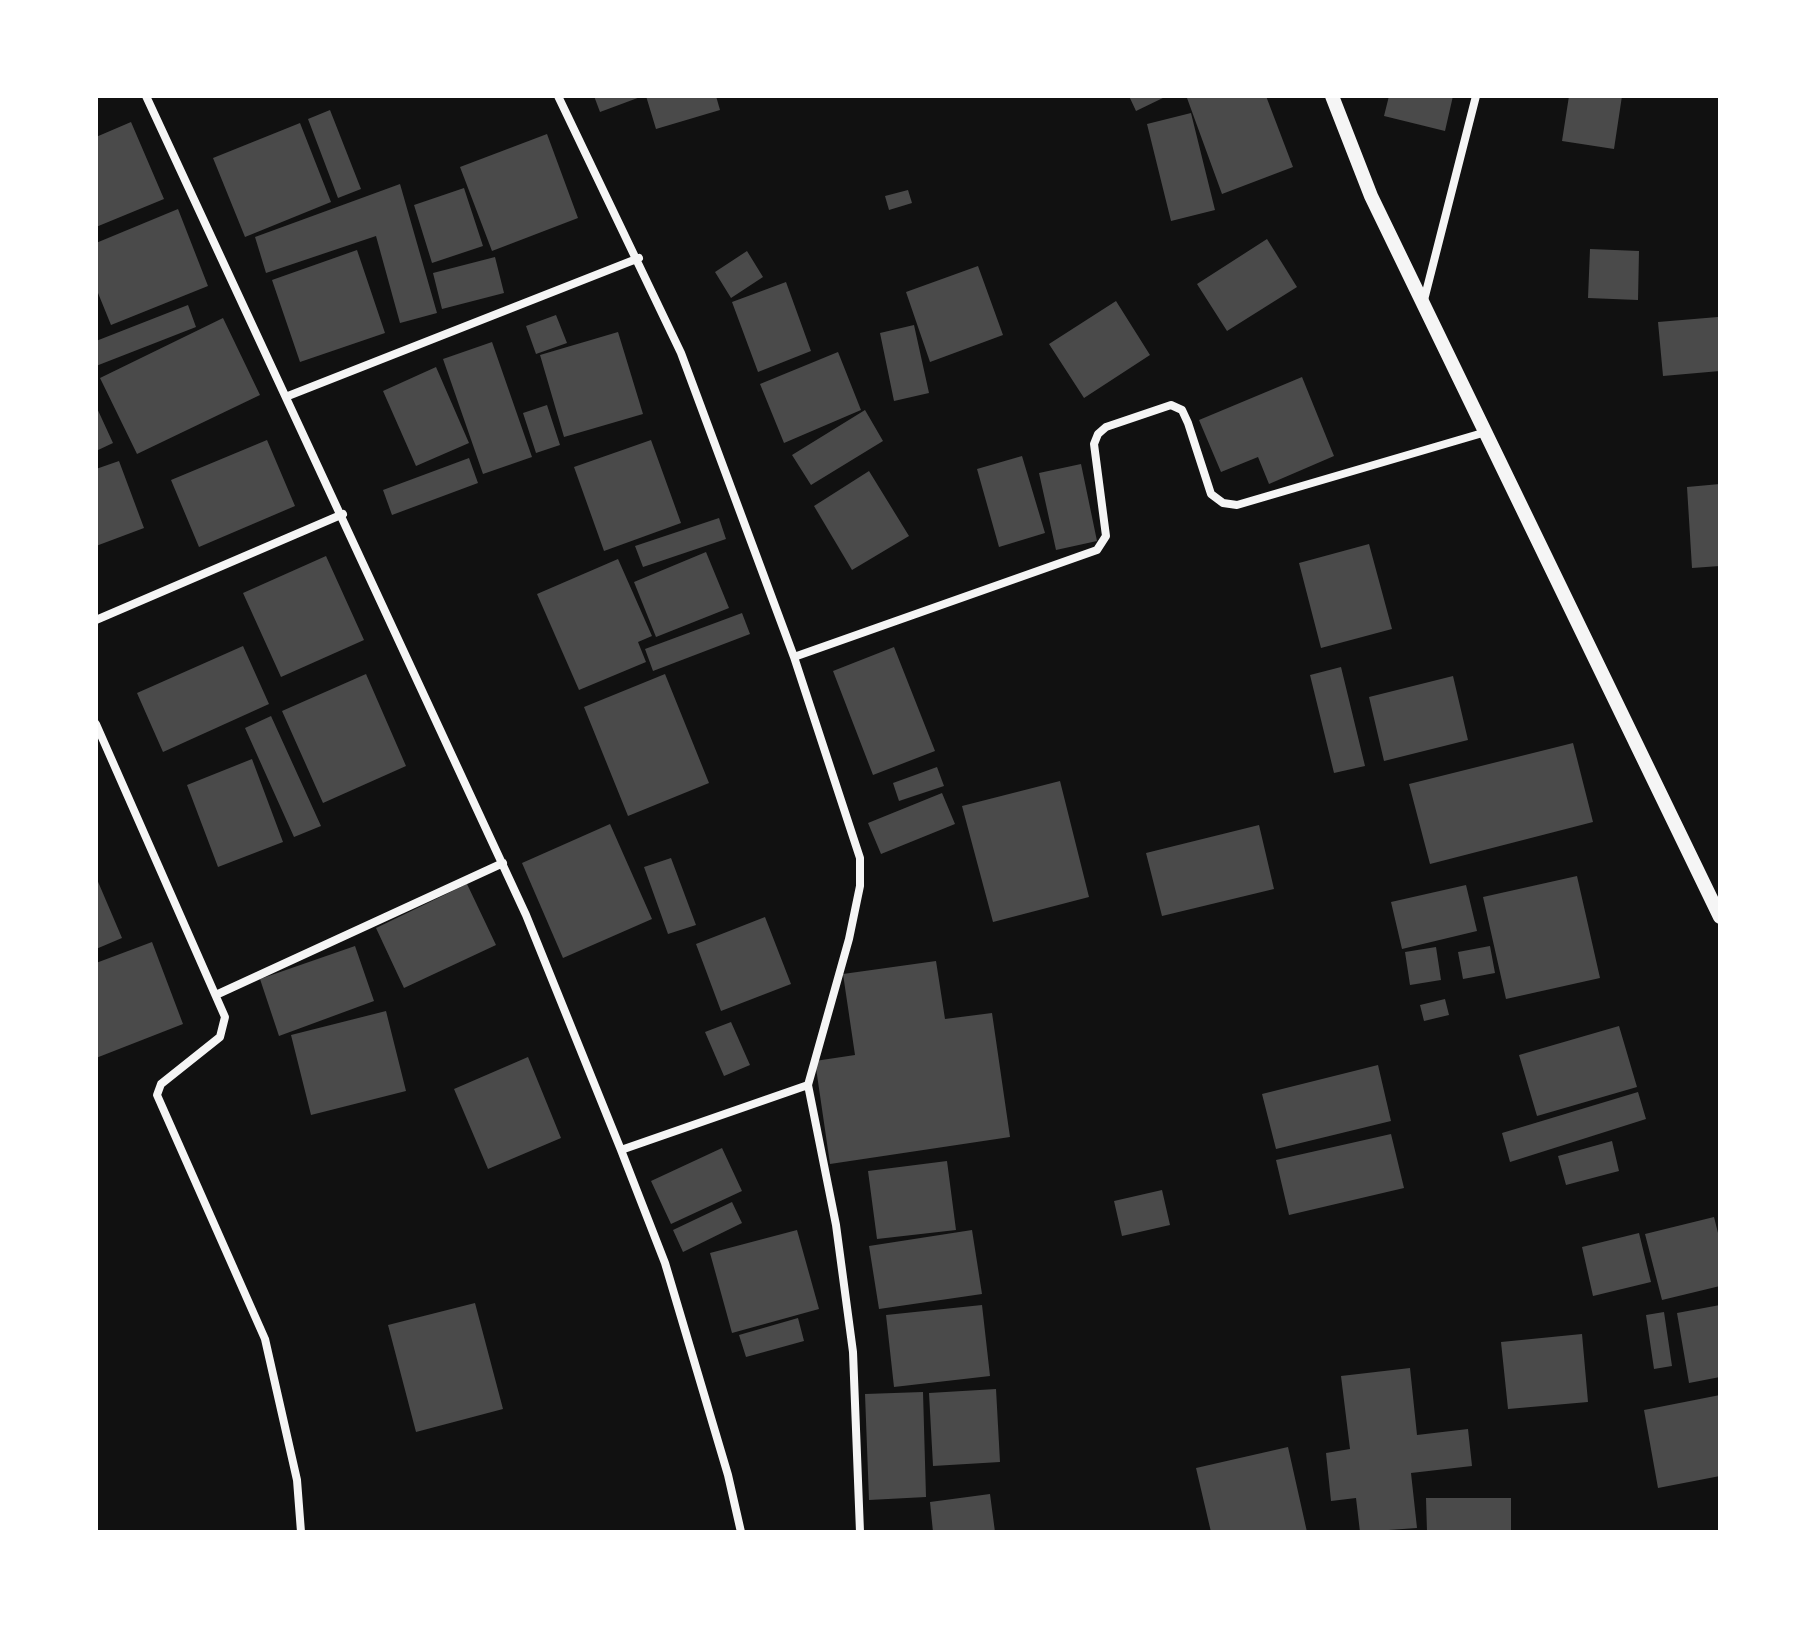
<!DOCTYPE html>
<html>
<head>
<meta charset="utf-8">
<style>
	body { margin:0 }
	#map { position:relative; width:1816px; height:1628px; overflow:hidden; background:#111; font-family:"Fira Sans Condensed",sans-serif }
	canvas { display:block }
	.frame { position:absolute; inset:0; border:98px solid #fff; pointer-events:none }
</style>
</head>
<body>
<div id="map">
<canvas width="1816" height="1628"></canvas>
<div class="frame"></div>
</div>
<script>
const g = document.querySelector('canvas').getContext('2d');
g.lineJoin = 'round';
function fill(path, color) {
  g.fillStyle = color;
  g.fill(path, 'evenodd');
}
function toPath(rows) {
  const path = new Path2D();
  for (const r of rows) {
    path.moveTo(r[0], r[1]);
    for (let i = 2; i < r.length; i += 2) path.lineTo(r[i], r[i + 1]);
  }
  return path;
}
function strokePath(path, color, width, dash) {
  g.strokeStyle = color;
  g.lineWidth = width;
  g.lineCap = dash ? 'butt' : 'round';
  g.setLineDash(dash || []);
  g.stroke(path);
}
fill(toPath([
	[594,96,643,96,600,112],
	[646,96,716,96,720,110,656,129],
	[1129,96,1167,96,1136,111],
	[1193,96,1266,96,1293,167,1222,194,1187,98],
	[1389,96,1453,96,1445,131,1384,116],
	[1569,96,1622,96,1614,149,1562,141],
	[330,110,361,189,338,198,308,119],
	[1191,113,1215,210,1171,221,1147,124],
	[131,122,164,199,96,227,96,137],
	[300,123,331,202,245,237,213,158],
	[547,134,578,218,492,251,460,167],
	[400,184,437,313,400,323,376,236,266,273,255,237],
	[464,188,483,246,432,263,414,205],
	[908,190,912,203,889,210,885,196],
	[178,209,208,286,111,325,96,288,96,243],
	[1267,239,1297,287,1227,331,1197,284],
	[1590,249,1639,251,1638,300,1588,298],
	[357,250,385,333,300,362,272,280],
	[747,251,763,277,731,298,715,272],
	[495,257,504,293,442,309,433,273],
	[978,266,1003,335,930,362,906,292],
	[786,282,811,351,758,372,732,302],
	[1116,301,1150,355,1084,398,1049,344],
	[188,305,196,327,96,366,96,341],
	[556,315,567,343,536,354,526,326],
	[1718,317,1720,371,1663,376,1658,322],
	[223,318,260,395,137,454,100,378],
	[914,325,929,393,894,401,880,333],
	[618,332,643,414,564,437,540,355],
	[492,342,532,457,483,474,443,359],
	[838,352,861,410,784,443,760,384],
	[436,367,469,443,416,466,383,391],
	[1302,377,1334,456,1269,484,1258,457,1221,472,1199,420],
	[547,405,560,445,536,453,523,413],
	[96,406,113,443,96,451],
	[865,410,883,441,811,485,792,455],
	[267,440,295,506,199,547,171,480],
	[651,440,681,523,604,551,574,467],
	[1022,456,1045,533,999,547,977,469],
	[469,458,478,483,392,515,383,490],
	[119,461,144,528,96,546,96,469],
	[1081,464,1097,541,1056,550,1039,473],
	[869,471,909,536,852,570,814,506],
	[1720,484,1720,566,1692,568,1687,487],
	[719,518,726,539,643,567,635,546],
	[1369,544,1392,629,1321,648,1299,563],
	[706,552,729,608,656,637,634,582],
	[326,556,364,640,281,677,243,593],
	[618,559,652,636,638,642,646,662,579,690,537,594],
	[742,613,750,634,653,671,645,649],
	[243,646,269,704,163,752,137,693],
	[894,647,935,751,873,775,833,671],
	[1341,667,1365,766,1334,773,1310,675],
	[366,674,406,766,323,803,282,711],
	[665,674,709,783,628,816,584,707],
	[1453,676,1468,740,1384,761,1369,697],
	[271,716,321,826,294,837,245,728],
	[1573,743,1593,822,1430,864,1409,784],
	[252,759,283,842,218,867,187,785],
	[937,767,944,786,899,801,893,783],
	[1060,781,1089,897,993,922,962,806],
	[942,793,955,824,881,854,868,823],
	[610,824,652,919,563,958,522,863],
	[1259,825,1274,889,1162,916,1146,853],
	[671,858,696,925,668,934,644,867],
	[1577,876,1600,978,1506,999,1483,897],
	[96,877,122,938,96,949],
	[467,884,496,945,404,988,376,928],
	[1466,885,1477,931,1402,949,1391,902],
	[765,917,791,984,721,1011,696,944],
	[152,942,183,1024,96,1058,96,963],
	[355,946,374,1001,279,1036,260,979],
	[1490,946,1495,973,1463,979,1458,952],
	[1436,947,1441,980,1410,985,1405,952],
	[936,961,945,1019,992,1013,1010,1137,830,1164,815,1061,855,1055,843,974],
	[1445,999,1449,1015,1424,1021,1420,1005],
	[386,1011,406,1091,311,1115,291,1035],
	[731,1022,750,1065,724,1076,705,1032],
	[1619,1026,1637,1087,1537,1116,1519,1055],
	[528,1057,561,1138,488,1169,454,1089],
	[1378,1065,1391,1121,1276,1149,1262,1094],
	[1638,1092,1646,1119,1510,1162,1502,1133],
	[1391,1134,1404,1188,1289,1215,1276,1160],
	[1612,1141,1619,1171,1566,1185,1558,1156],
	[722,1148,742,1191,671,1224,651,1181],
	[947,1161,956,1230,877,1239,868,1171],
	[1162,1190,1170,1225,1122,1236,1114,1201],
	[732,1202,742,1223,683,1252,673,1230],
	[1714,1217,1720,1241,1720,1286,1662,1300,1645,1234],
	[797,1230,819,1309,732,1333,710,1253],
	[972,1230,982,1294,879,1309,869,1246],
	[1639,1233,1651,1282,1593,1296,1582,1247],
	[475,1303,503,1409,416,1432,388,1325],
	[982,1305,990,1376,894,1387,886,1315],
	[1720,1305,1720,1377,1689,1383,1677,1313],
	[1664,1312,1672,1366,1654,1369,1646,1315],
	[798,1318,804,1341,746,1357,739,1335],
	[1582,1334,1588,1402,1508,1409,1501,1342],
	[1410,1368,1417,1435,1468,1429,1472,1466,1411,1473,1417,1528,1360,1532,1356,1498,1331,1501,1326,1453,1350,1449,1341,1376],
	[996,1389,1000,1462,933,1466,929,1393],
	[923,1392,926,1497,869,1500,865,1394],
	[1720,1395,1720,1476,1658,1488,1644,1410],
	[1288,1447,1307,1532,1211,1532,1196,1468],
	[990,1494,995,1532,933,1532,930,1502],
	[1426,1498,1511,1498,1511,1532,1427,1532]
]), '#4a4a4a');
strokePath(toPath([
	[146,96,526,915,621,1150,808,1085],
	[558,96,681,353,794,657,860,858,860,886,849,939,808,1085,836,1225,853,1352,860,1532],
	[1424,300,1476,96],
	[288,396,639,258],
	[96,620,343,514],
	[794,657,1097,550,1106,536,1094,444,1098,434,1106,427,1171,405,1182,410,1188,423,1211,494,1223,503,1237,505,1486,432],
	[96,724,225,1017,220,1037,161,1084,157,1095,265,1339,297,1480,301,1532],
	[218,994,503,863],
	[621,1150,665,1263,728,1475,741,1532]
]), '#f5f5f5', 8);
strokePath(toPath([
	[1332,96,1371,196,1720,917]
]), '#f5f5f5', 14);
</script>
</body>
</html>
